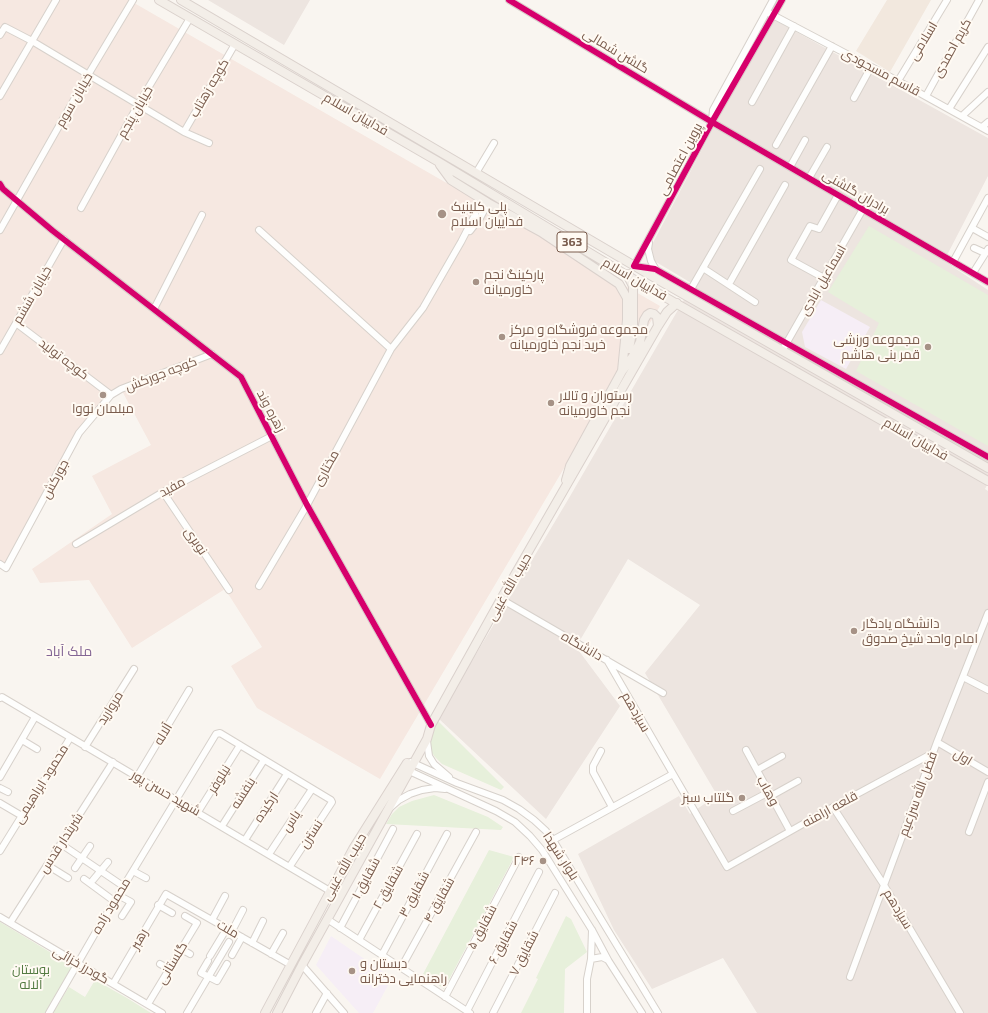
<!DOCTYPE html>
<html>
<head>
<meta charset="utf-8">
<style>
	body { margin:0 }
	canvas { display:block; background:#f9f5f0 }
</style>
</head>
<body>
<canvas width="988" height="1013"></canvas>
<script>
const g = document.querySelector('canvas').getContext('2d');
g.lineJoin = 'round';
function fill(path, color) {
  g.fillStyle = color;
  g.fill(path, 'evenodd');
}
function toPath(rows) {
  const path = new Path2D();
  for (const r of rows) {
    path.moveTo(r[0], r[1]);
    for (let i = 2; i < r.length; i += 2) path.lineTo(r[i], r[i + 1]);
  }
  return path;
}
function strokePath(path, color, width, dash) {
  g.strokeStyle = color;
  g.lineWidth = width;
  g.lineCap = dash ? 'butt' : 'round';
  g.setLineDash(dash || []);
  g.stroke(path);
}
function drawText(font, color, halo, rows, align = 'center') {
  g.font = font + ' "Exo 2",Cairo,sans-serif';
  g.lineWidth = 4;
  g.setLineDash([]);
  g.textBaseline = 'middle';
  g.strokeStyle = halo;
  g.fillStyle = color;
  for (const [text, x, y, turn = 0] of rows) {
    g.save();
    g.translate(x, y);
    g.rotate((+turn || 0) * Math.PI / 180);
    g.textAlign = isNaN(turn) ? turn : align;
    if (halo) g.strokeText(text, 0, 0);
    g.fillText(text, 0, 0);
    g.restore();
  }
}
fill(toPath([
	[887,0,931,0,890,72,856,51]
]), '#f2e8de');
fill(toPath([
	[0,0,129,0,660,306,380,779,257,708,231,666,262,647,225,589,132,648,89,580,40,583,32,569,112,514,92,476,151,445,121,389,111,395,79,433,6,568,0,564]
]), '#f6e8e1');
fill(toPath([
	[208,0,310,0,284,45],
	[771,18,988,138,988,176,944,261,988,290,988,483,985,489,988,491,988,1013,757,1013,723,958,652,989,614,930,578,854,679,796,690,814,717,795,645,673,700,605,628,559,576,647,620,706,546,819,438,718,569,498,693,284,646,256]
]), '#ede5e0');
fill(toPath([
	[821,300,870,327,846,369,805,347,802,332],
	[331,936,392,978,373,1013,359,1013,316,965]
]), '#f6eef6');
fill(toPath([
	[869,226,988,295,988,446,856,371,879,323,828,292],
	[437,720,504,787,501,790,442,764,435,757,430,750,429,739],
	[434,795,488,817,503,827,501,830,386,824,392,814,399,807,412,801],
	[489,850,514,857,444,989,423,974],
	[566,916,571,919,587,952,565,969,564,1013,521,1013,538,979,536,978],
	[0,922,73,966,45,1013,0,1013],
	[95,980,127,998,151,1013,53,1013,69,987,85,997]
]), '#e7f0db');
const minor = toPath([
	[509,0,712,122,988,282],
	[782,0,712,122,634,266,655,269,988,457],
	[767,12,898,81,988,131],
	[0,35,5,27,32,41,184,132,209,143],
	[898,81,947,0],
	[0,96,56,0],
	[926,96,979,0],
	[854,98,871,67],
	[752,102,794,26],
	[949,109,988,47],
	[962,116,988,92],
	[712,120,713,110,773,0],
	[982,127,988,122],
	[184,132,235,44],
	[776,145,832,46],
	[790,167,805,140],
	[476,173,494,143],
	[809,178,827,147],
	[0,184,3,189,53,231,241,377,307,505,431,725],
	[81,208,138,105,190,18],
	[972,228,988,237],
	[0,230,88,75,133,0],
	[259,230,391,349],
	[470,231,480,218,488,203],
	[649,243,648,249,651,261,656,270],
	[974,248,985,253],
	[953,262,988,198],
	[703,268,755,302],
	[973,273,988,249],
	[824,278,791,260,810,226,819,229,838,195],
	[729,284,785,185],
	[691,289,760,169],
	[154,309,202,215],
	[16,323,111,395],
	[0,351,64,239],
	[782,351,863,209],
	[163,492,229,590],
	[76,544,163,492,272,436],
	[0,564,6,568,79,433,111,395,121,389,212,354],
	[259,586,307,505,391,349,423,308,461,242,475,215,479,197],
	[501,599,663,693],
	[607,660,727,867,833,807,933,753],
	[963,677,988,690],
	[0,698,2,697,330,891],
	[22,740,37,749],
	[427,741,429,756,434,764,449,777],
	[937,742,988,772],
	[85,747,134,669],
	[746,750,790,831],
	[601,751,593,766,593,772,612,807],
	[411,762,457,783,503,800,519,809,534,820,546,831,553,840,658,1013],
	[405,769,496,811,515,822,530,836,542,850,592,930,608,960,642,1013],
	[757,770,782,756],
	[0,777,35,717],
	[137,777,189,690],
	[0,788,8,792],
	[771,796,798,781],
	[0,803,22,816],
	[391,807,399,800,410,794,422,790,435,788,445,789],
	[833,807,884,885,960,1013],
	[733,811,769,792],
	[198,812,240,745],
	[222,826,264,760],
	[969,832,988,782],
	[245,840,287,774],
	[553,840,673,774],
	[61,844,123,886],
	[0,851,70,738],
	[269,854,312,789],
	[47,865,68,878],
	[75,868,90,846],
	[133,871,146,878],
	[84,879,114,901],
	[93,880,108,862],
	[118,895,131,902,122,916],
	[158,905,172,913],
	[0,917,162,1013],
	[327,919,470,1013],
	[212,920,225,896],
	[10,923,113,762],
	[340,928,393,829],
	[232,931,243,910],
	[359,940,417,834],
	[252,943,263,921],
	[181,949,190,954],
	[271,954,283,933],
	[232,955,242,937],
	[382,955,447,834],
	[210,956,227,928],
	[591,959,602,957,608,960],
	[208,961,201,973,217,981,227,964],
	[160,964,169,969],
	[302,965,344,1013],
	[401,968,476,832],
	[850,977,937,742,988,613],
	[113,984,166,894,291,965],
	[445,997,519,857],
	[148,1004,197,923,185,916],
	[467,1011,539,872],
	[49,1013,97,930,216,734,220,733,331,800,332,802,290,866],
	[187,1013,229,942],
	[316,1013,327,993],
	[493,1013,555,893],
	[587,1013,587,979,591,959,592,930]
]);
const major = toPath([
	[159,0,437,161,628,276,988,481],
	[181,0,662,282,988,468],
	[440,165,451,180,488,203,541,232,619,284,627,298,627,320,622,371],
	[629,349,633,327,633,286,628,276,629,274],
	[623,370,633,356,640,342,644,320,647,315,650,313,654,314,657,317,658,326],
	[566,480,570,466,622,371,624,366],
	[265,1013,353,849,407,763],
	[277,1013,302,965,427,739,431,725,501,599,658,326,667,312,677,303]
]);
strokePath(minor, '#d7d1cb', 8);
strokePath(major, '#dad1cc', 10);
strokePath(minor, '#fefefd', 6);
strokePath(major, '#f3eee8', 8);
strokePath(toPath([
	[509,0,712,122,988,282],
	[782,0,712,122,634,266,655,269,988,457],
	[0,184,3,189,53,231,241,377,307,505,431,725]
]), '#d6006c', 6);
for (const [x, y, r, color] of [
	[442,214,5,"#a69286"],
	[476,282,4,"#a69286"],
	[502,337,4,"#a69286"],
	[928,347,4,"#a69286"],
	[103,395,4,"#a69286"],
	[551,403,4,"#a69286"],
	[854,631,4,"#a69286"],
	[742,798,4,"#a69286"],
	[543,861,4,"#a69286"],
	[352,971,4,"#a69286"]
]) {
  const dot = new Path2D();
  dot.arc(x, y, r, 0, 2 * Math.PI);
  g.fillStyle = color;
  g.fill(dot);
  strokePath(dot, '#fffaf3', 1.5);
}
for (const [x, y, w] of [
	[572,242,30]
]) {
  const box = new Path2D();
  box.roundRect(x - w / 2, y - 10, w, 20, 3);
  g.fillStyle = '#fffaf3';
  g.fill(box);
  strokePath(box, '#7a5c4d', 1);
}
drawText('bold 12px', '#7a5c4d', null, [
	["363",572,242]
]);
drawText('13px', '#7a5c4d', '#fffaf3', [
	["اسلامی",923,41,-59],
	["کریم احمدی",952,48,-61],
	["گلشن شمالی",616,51,31],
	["قاسم مسجودی",881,72,28],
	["کوچه زهتاب",209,88,-60],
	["خیابان سوم",74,100,-60],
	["خیابان پنجم",135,112,-60],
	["فداییان اسلام",356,114,30],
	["پروین اعتصامی",680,159,-62],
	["برادران گلشنی",856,192,30],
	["فداییان اسلام",635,279,30],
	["اسماعیل ابادی",823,280,-60],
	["خیابان ششم",32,295,-60],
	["کوچه تولید",64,359,37],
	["کوچه جورکش",161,374,-21],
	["زهره وند",271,411,62],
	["فداییان اسلام",916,439,30],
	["مختاری",326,468,-61],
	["جورکش",55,479,-62],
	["مفید",172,487,-28],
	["نوبری",196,541,56],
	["حبیب الله غیبی",509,587,-60],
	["دانشگاه",582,646,30],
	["مروارید",110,708,-58],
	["سیزدهم",636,712,60],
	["آلاله",163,734,-59],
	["اول",963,757,31],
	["نیلوفر",219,779,-58],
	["محمود ابراهیمی",41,784,-58],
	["وهاب",768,791,61],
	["شهید حسن پور",166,793,30],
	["بنفشه",243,793,-58],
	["فضل الله سرزعیم",918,794,-70],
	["ارکیده",266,807,-57],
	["قلعه ارامنه",830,809,-29],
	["یاس",291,821,-56],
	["نسترن",311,834,-57],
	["شربتدار قدس",61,843,-57],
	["بلوار شهدا",561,856,57],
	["حبیب الله غیبی",344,867,-60],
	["شقایق ۱",366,878,-62],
	["شقایق ۲",388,887,-61],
	["شقایق ۳",414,894,-62],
	["شقایق ۴",439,900,-61],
	["محمود زاده",111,906,-59],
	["سیزدهم",898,909,59],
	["شقایق ۵",482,927,-62],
	["ملت",228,929,30],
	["رهبر",139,939,-60],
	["شقایق ۶",503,942,-62],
	["شقایق ۷",524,953,-63],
	["گلستانی",172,963,-59],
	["گودرز خزائی",81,965,30]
]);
drawText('13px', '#7a5c4d', '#fffaf3', [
	["پلی کلینیک",451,207],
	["فداییان اسلام",451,222],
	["پارکینگ نجم",484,275],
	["خاورمیانه",484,290],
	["مجموعه فروشگاه و مرکز",510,330],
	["خرید نجم خاورمیانه",510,345],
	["مجموعه ورزشی",920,340,"right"],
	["قمر بنی هاشم",920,355,"right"],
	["رستوران و تالار",559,396],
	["نجم خاورمیانه",559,411],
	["مبلمان نووا",103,409,"center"],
	["دانشگاه یادگار",862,624],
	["امام واحد شیخ صدوق",862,639],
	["گلتاب سبز",734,798,"right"],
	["۲۴۶",535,861,"right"],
	["دبستان و",360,964],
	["راهنمایی دخترانه",360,979]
], 'left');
drawText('13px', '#537a41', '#fffaf3', [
	["بوستان",31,970],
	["آلاله",31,985]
]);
drawText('14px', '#846695', '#fffaf3', [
	["ملک آباد",69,651]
]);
</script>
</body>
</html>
